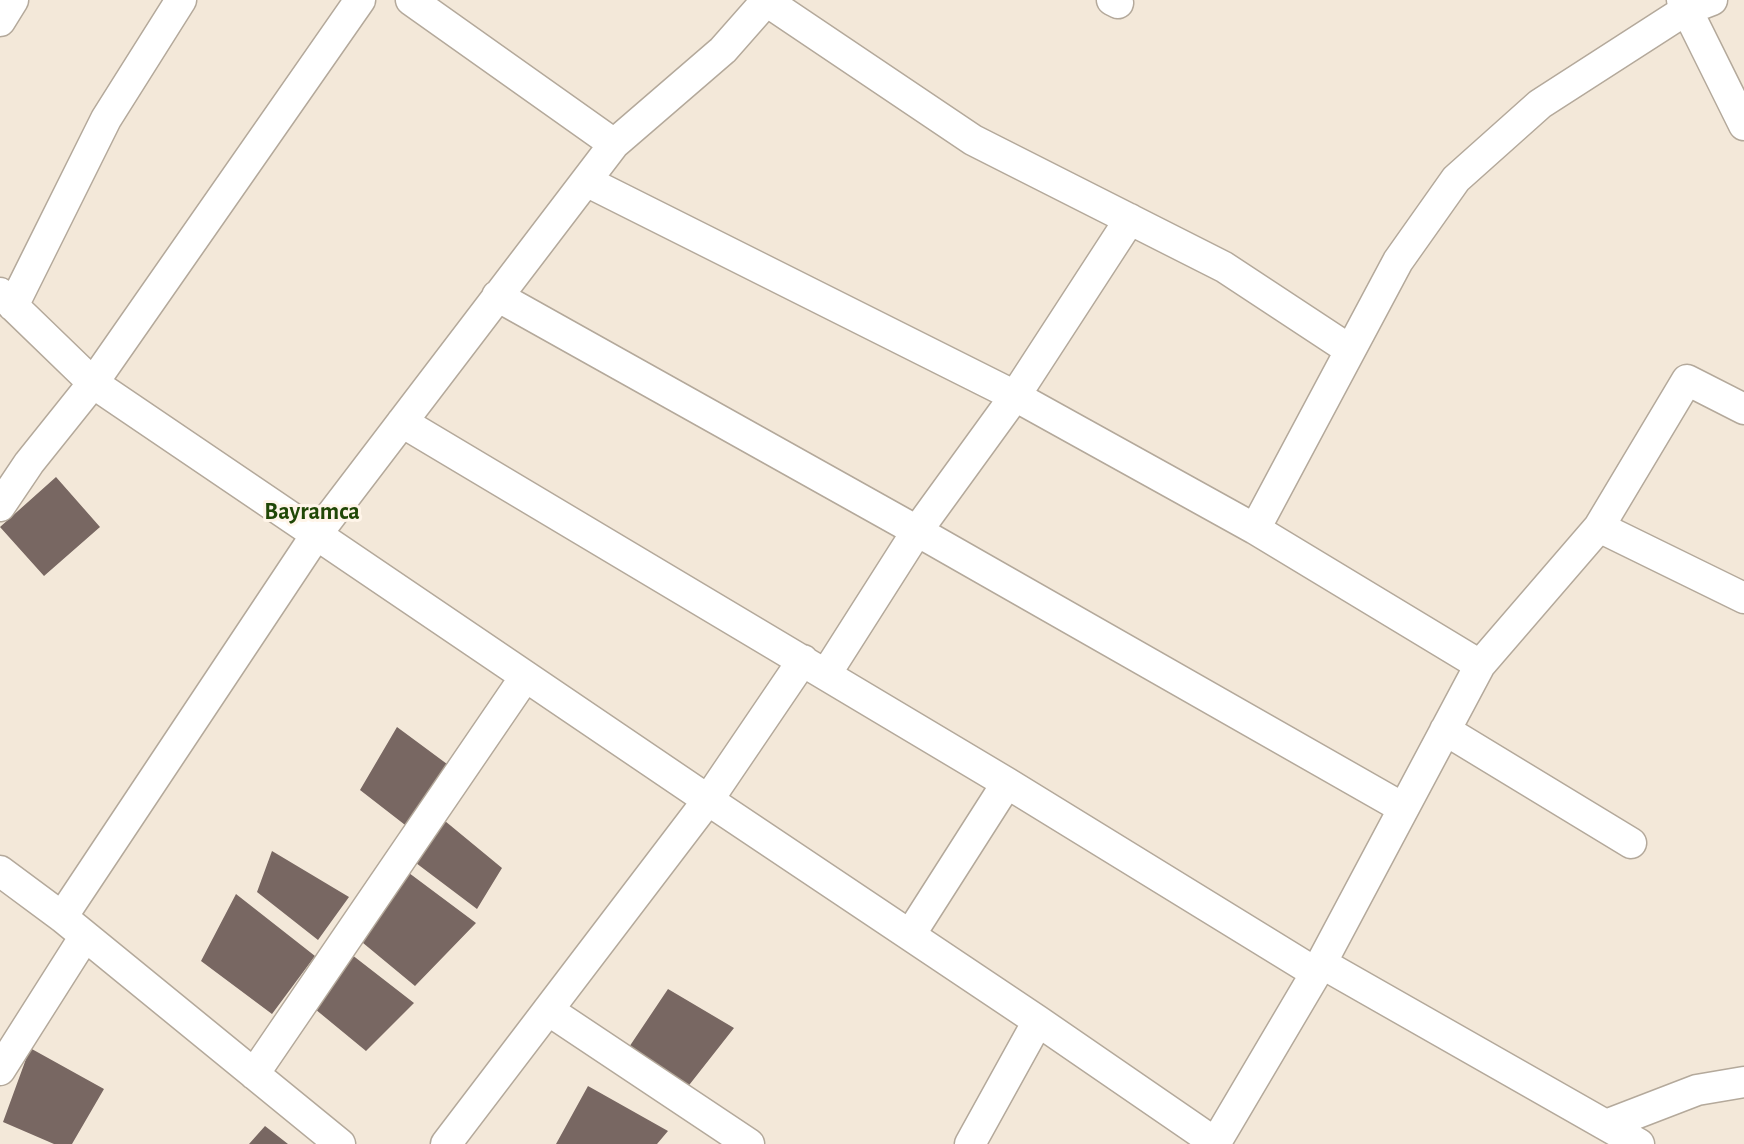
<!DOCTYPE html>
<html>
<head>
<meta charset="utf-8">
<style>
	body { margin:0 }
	canvas { display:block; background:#f3e8d9 }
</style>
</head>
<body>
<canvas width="1744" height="1144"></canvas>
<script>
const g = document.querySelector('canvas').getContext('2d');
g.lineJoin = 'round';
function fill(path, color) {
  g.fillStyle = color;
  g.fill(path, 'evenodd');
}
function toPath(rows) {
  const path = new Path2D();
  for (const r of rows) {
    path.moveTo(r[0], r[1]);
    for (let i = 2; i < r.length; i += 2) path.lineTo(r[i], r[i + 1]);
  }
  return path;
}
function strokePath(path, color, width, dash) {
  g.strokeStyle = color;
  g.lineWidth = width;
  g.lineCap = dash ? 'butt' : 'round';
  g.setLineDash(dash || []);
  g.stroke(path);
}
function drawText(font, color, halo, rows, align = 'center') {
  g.font = font + ' "Alegreya Sans",sans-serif';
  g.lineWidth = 6;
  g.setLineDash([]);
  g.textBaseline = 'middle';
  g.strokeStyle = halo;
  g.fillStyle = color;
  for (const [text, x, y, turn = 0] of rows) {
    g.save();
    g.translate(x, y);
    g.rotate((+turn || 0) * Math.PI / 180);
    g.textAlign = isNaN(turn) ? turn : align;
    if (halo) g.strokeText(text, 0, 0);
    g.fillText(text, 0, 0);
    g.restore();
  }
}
fill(toPath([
	[56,477,100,527,44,576,0,527],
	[397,727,447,764,409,828,360,790],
	[445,821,502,868,477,909,416,863],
	[272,851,349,897,318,940,257,892],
	[405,870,476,923,415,986,351,933],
	[236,894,315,956,272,1014,201,961],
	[347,951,414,1003,366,1051,315,1009],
	[668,989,734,1028,675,1103,615,1068],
	[30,1048,104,1089,72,1144,54,1144,3,1122],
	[588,1086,668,1131,657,1144,556,1144],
	[265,1126,288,1144,249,1144]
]), '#786762');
const minor = toPath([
	[411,0,614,144],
	[765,0,973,140,1224,267,1350,350],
	[1112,0,1118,3],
	[1682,0,1744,125],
	[0,21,13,0],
	[586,181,1015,396,1255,529,1480,665],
	[0,293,93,383,708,800,1038,1021,1217,1144],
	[497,296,917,531,1403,808],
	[13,306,106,119,181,0],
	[402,422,1007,783,1316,973],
	[0,506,29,463,93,383,360,0],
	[1599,527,1744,598],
	[1255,529,1398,261,1456,179,1540,104,1686,10,1712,0],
	[826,674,917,531,1015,396,1130,219],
	[1445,730,1631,843],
	[0,871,62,917,340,1144],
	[62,917,316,535,614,144,723,50,767,0],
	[910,935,1007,783],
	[1321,963,1639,1144],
	[548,1010,749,1144],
	[0,1070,85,936],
	[254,1074,525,677],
	[1606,1125,1697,1090,1744,1082],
	[446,1144,708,800,803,660],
	[970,1144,1038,1021],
	[1215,1144,1316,973,1480,665,1599,527,1687,380,1744,409]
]);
strokePath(minor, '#b4a99b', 33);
strokePath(minor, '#fff', 30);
drawText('bold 24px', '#204706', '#fff5e9', [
	["Bayramca",312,512]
]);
</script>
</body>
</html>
